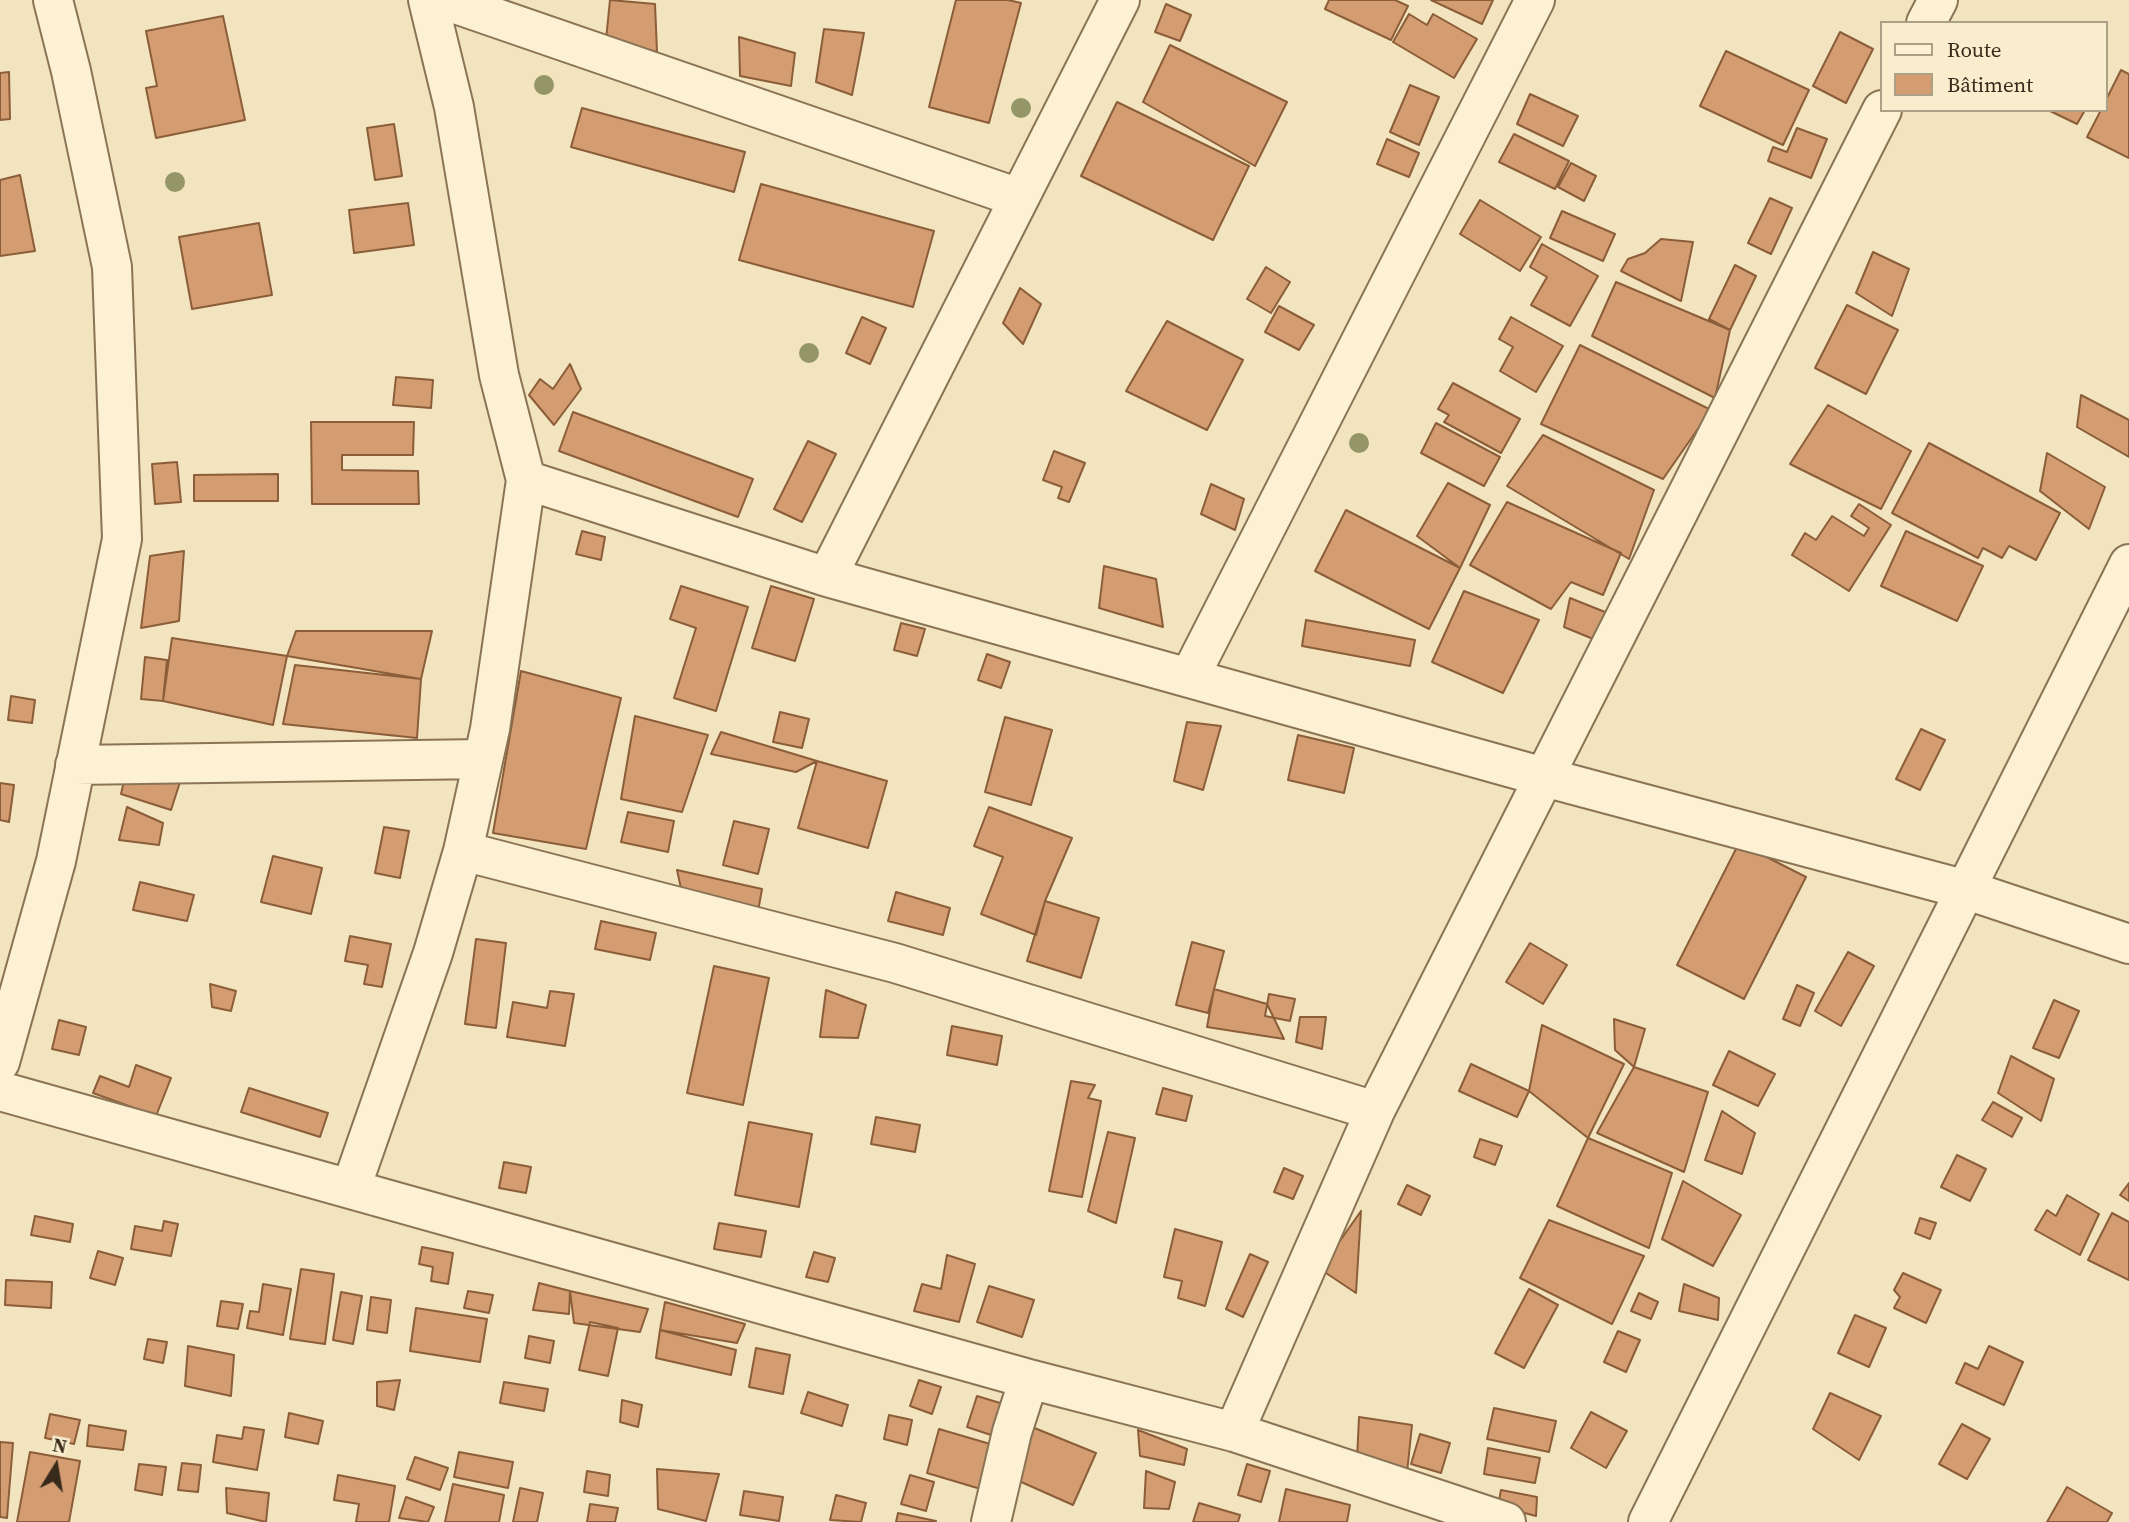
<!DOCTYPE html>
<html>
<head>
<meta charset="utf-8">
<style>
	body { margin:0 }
	#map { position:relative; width:2129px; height:1522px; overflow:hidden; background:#f1e4be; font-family:"Source Serif 4",serif }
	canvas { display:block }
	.legend { position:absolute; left:1880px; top:21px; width:228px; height:91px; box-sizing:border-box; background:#f8eece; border:2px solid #aca086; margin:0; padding:9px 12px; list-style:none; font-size:21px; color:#392b1b }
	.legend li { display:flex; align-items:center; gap:14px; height:35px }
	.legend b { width:35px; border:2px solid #aca086 }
	.north { position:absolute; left:21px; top:1431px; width:70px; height:70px; -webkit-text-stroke:5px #f8eece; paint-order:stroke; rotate:11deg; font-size:19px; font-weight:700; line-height:28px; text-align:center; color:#392b1b }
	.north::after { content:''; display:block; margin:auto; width:24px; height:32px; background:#392b1b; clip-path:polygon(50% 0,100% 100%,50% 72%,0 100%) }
</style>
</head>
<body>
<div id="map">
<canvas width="2129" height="1522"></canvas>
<ul class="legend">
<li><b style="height:9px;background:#fcf1d2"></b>Route</li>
<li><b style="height:19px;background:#d39d71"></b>Bâtiment</li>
</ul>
<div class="north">N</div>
</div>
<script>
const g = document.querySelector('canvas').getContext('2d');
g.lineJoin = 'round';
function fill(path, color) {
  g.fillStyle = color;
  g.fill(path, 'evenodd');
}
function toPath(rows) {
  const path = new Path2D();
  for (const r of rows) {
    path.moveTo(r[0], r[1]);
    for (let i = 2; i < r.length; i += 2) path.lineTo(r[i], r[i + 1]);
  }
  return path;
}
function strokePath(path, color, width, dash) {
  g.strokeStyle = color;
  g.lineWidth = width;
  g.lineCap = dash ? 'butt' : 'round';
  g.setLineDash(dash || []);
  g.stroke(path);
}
const building = toPath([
	[610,0,655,4,657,52,606,40,610,0],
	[956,0,1008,0,1021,3,989,123,929,107,956,0],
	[1329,0,1395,0,1408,6,1391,40,1325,9,1329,0],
	[1431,0,1493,0,1482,24,1431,0],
	[1166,4,1191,15,1180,41,1155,32,1166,4],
	[1409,14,1427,25,1433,14,1477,39,1454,78,1393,42,1409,14],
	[223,16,245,120,156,138,146,88,157,86,146,31,223,16],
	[824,29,864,33,852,95,816,82,824,29],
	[1840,32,1873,49,1846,103,1813,86,1840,32],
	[739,37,795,53,791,86,740,76,739,37],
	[1170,45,1287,102,1255,166,1143,102,1170,45],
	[1726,51,1809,90,1783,145,1700,106,1726,51],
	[2121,70,2129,74,2129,158,2087,137,2101,110,2106,110,2106,100,2121,70],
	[9,72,10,119,0,120,0,73,9,72],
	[1410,85,1439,97,1419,145,1390,132,1410,85],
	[1530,94,1578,116,1563,146,1517,124,1530,94],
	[1117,102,1249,166,1213,240,1081,176,1117,102],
	[582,108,745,152,734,192,571,147,582,108],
	[2048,110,2085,110,2077,124,2048,110],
	[394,124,402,176,375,180,367,128,394,124],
	[1797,128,1827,139,1811,178,1768,161,1773,147,1787,152,1797,128],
	[1514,134,1569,161,1555,189,1499,162,1514,134],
	[1387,139,1419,153,1409,177,1377,164,1387,139],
	[1571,163,1596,176,1584,201,1558,187,1571,163],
	[20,175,35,251,0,256,0,180,20,175],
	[761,184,934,231,913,307,739,260,761,184],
	[1770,198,1792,208,1771,254,1748,243,1770,198],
	[1480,200,1541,237,1520,271,1460,234,1480,200],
	[408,203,414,245,354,253,349,210,408,203],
	[1562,211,1615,234,1603,261,1550,238,1562,211],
	[259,223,272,295,192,309,179,237,259,223],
	[1661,239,1693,242,1681,301,1621,271,1628,259,1645,253,1661,239],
	[1542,244,1598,276,1570,326,1531,305,1547,277,1530,267,1542,244],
	[1873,252,1909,269,1892,316,1856,293,1873,252],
	[1735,265,1756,276,1730,330,1709,319,1735,265],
	[1266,267,1290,282,1271,313,1247,299,1266,267],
	[1616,282,1730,330,1715,398,1592,336,1616,282],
	[1020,288,1041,304,1023,344,1003,323,1020,288],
	[1847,305,1898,330,1866,394,1815,368,1847,305],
	[1279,306,1314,325,1299,350,1265,332,1279,306],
	[862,317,886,328,870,364,846,353,862,317],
	[1511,317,1563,346,1536,392,1500,371,1513,347,1499,339,1511,317],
	[1167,321,1243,360,1207,430,1126,391,1167,321],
	[1580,345,1711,410,1663,479,1541,424,1580,345],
	[570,364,581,389,554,425,529,395,540,379,553,389,570,364],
	[396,377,433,380,431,408,393,405,396,377],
	[1453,383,1520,419,1501,453,1444,422,1449,415,1438,409,1453,383],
	[2081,395,2129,420,2129,457,2077,427,2081,395],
	[1828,405,1911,451,1881,509,1790,464,1828,405],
	[573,412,753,479,738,517,559,451,573,412],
	[311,422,414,422,413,455,342,455,342,470,418,471,419,504,312,504,311,422],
	[1436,423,1500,457,1484,486,1421,453,1436,423],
	[1543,435,1654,490,1629,559,1507,486,1543,435],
	[808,441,836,454,802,522,774,509,808,441],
	[1929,443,2060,513,2036,560,2009,546,2002,558,1983,548,1978,558,1892,513,1929,443],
	[1054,451,1085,463,1069,502,1058,498,1062,487,1043,480,1054,451],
	[2047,453,2105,487,2089,529,2040,491,2047,453],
	[177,462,181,502,155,504,152,464,177,462],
	[278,474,278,501,194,501,194,475,278,474],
	[1448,483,1490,505,1460,568,1417,536,1448,483],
	[1211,484,1244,499,1235,530,1201,514,1211,484],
	[1507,502,1621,553,1603,595,1571,582,1551,609,1470,565,1507,502],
	[1859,504,1891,525,1849,591,1792,555,1805,533,1816,540,1832,516,1864,536,1869,528,1851,516,1859,504],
	[1346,510,1460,568,1429,629,1315,571,1346,510],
	[582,531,605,537,601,560,576,554,582,531],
	[1906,531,1983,566,1957,621,1881,586,1906,531],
	[184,551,179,621,141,628,150,556,184,551],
	[1104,566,1156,579,1163,627,1099,608,1104,566],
	[681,586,748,607,716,711,674,698,696,628,670,619,681,586],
	[771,586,814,599,795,661,752,648,771,586],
	[1464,591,1539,620,1503,693,1432,662,1464,591],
	[1570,598,1610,614,1598,641,1564,627,1570,598],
	[1306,620,1415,640,1410,666,1302,646,1306,620],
	[901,623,925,629,917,656,894,650,901,623],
	[296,631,432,631,421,679,287,656,296,631],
	[172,638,287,656,273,725,163,701,172,638],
	[987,654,1010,662,1001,688,978,680,987,654],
	[145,657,167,660,163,701,141,699,145,657],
	[295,665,421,679,417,738,283,724,295,665],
	[521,671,621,698,586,849,493,833,521,671],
	[11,696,35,700,32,723,8,720,11,696],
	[780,712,809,719,802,748,773,742,780,712],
	[635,716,708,735,682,812,621,799,635,716],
	[1005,717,1052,730,1031,805,985,792,1005,717],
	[1187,722,1221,726,1203,790,1174,781,1187,722],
	[1921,729,1945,740,1920,790,1896,779,1921,729],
	[721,732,817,761,796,772,711,754,721,732],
	[1298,735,1354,748,1344,793,1288,780,1298,735],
	[817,761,887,781,868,848,798,828,817,761],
	[126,772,181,779,171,810,121,794,126,772],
	[0,783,14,785,9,822,0,820,0,783],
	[127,807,163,823,159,845,119,840,127,807],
	[989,807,1072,838,1045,901,1036,935,981,914,1003,857,974,846,989,807],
	[628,812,674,821,668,852,621,842,628,812],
	[734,821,769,829,758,874,723,865,734,821],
	[384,827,409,831,400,878,375,873,384,827],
	[1739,843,1806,877,1744,999,1677,965,1739,843],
	[273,856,322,868,311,914,261,902,273,856],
	[677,870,762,889,757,917,682,893,677,870],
	[140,882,194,895,187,921,133,910,140,882],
	[896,892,950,908,943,935,888,921,896,892],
	[1045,901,1099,918,1081,978,1027,961,1045,901],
	[601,921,656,933,650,960,595,949,601,921],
	[350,936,391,944,382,987,364,984,368,965,345,961,350,936],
	[476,939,506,943,496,1028,465,1024,476,939],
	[1192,942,1224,951,1208,1013,1176,1005,1192,942],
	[1530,943,1567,965,1543,1004,1506,982,1530,943],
	[1848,952,1874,966,1841,1026,1815,1011,1848,952],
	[714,966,769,978,743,1105,687,1093,714,966],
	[210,984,236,991,231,1011,212,1007,210,984],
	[1797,985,1814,993,1800,1026,1783,1019,1797,985],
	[1214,989,1267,1004,1284,1039,1207,1027,1214,989],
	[826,990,866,1005,858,1038,820,1037,826,990],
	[550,991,574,994,565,1046,507,1037,513,1002,547,1008,550,991],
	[1269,994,1295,999,1290,1021,1265,1016,1269,994],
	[2054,1000,2079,1011,2059,1058,2033,1048,2054,1000],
	[1300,1017,1326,1017,1322,1049,1296,1042,1300,1017],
	[1614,1019,1645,1029,1634,1067,1615,1050,1614,1019],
	[59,1020,86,1027,79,1055,52,1049,59,1020],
	[1542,1025,1624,1064,1588,1138,1529,1091,1542,1025],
	[952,1026,1002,1036,997,1065,947,1055,952,1026],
	[1729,1051,1775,1074,1758,1106,1713,1085,1729,1051],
	[2011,1056,2054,1079,2041,1121,1998,1093,2011,1056],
	[1471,1064,1529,1091,1517,1117,1459,1091,1471,1064],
	[136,1065,171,1078,156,1116,93,1093,100,1076,129,1087,136,1065],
	[1634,1067,1708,1092,1684,1172,1597,1133,1634,1067],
	[1071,1081,1095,1085,1088,1098,1101,1101,1082,1197,1049,1191,1071,1081],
	[249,1088,328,1113,320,1137,241,1112,249,1088],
	[1163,1088,1192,1096,1186,1121,1156,1114,1163,1088],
	[1993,1102,2022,1118,2012,1137,1982,1120,1993,1102],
	[1722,1111,1755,1133,1742,1174,1705,1160,1722,1111],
	[876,1117,920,1125,915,1152,871,1144,876,1117],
	[749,1122,812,1134,799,1207,735,1195,749,1122],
	[1108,1132,1135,1138,1116,1223,1088,1211,1108,1132],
	[1588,1138,1672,1173,1649,1248,1557,1206,1588,1138],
	[1480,1139,1502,1146,1495,1165,1474,1157,1480,1139],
	[1957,1155,1986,1169,1970,1201,1941,1187,1957,1155],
	[504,1162,531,1167,526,1193,499,1188,504,1162],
	[1284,1168,1303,1176,1293,1199,1274,1192,1284,1168],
	[1683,1181,1741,1215,1713,1266,1662,1239,1683,1181],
	[2129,1183,2129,1201,2120,1195,2129,1183],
	[1407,1185,1430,1196,1421,1215,1398,1204,1407,1185],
	[2067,1195,2099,1214,2080,1255,2035,1230,2047,1210,2056,1216,2067,1195],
	[1361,1211,1356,1293,1320,1269,1361,1211],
	[2112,1213,2129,1222,2129,1280,2088,1260,2112,1213],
	[35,1216,73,1224,70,1242,31,1235,35,1216],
	[1920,1218,1936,1223,1930,1239,1915,1233,1920,1218],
	[1549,1220,1644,1256,1612,1324,1520,1278,1549,1220],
	[164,1221,178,1224,171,1256,131,1249,135,1226,162,1231,164,1221],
	[719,1223,766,1231,761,1257,714,1249,719,1223],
	[1175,1229,1222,1242,1205,1306,1178,1298,1182,1281,1164,1277,1175,1229],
	[422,1247,453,1253,448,1284,431,1281,433,1267,419,1264,422,1247],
	[98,1251,123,1258,115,1285,90,1278,98,1251],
	[814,1252,835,1258,828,1282,806,1277,814,1252],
	[1250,1254,1268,1262,1243,1317,1226,1309,1250,1254],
	[947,1255,975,1264,959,1322,914,1311,922,1284,941,1289,947,1255],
	[301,1269,334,1274,325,1344,290,1339,301,1269],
	[1903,1273,1941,1290,1926,1323,1894,1308,1900,1297,1894,1290,1903,1273],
	[6,1280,52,1282,51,1308,5,1305,6,1280],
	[539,1283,570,1291,569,1314,533,1310,539,1283],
	[263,1284,291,1289,283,1335,247,1328,250,1311,259,1312,263,1284],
	[1684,1284,1719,1298,1718,1320,1679,1311,1684,1284],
	[989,1286,1034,1300,1022,1337,977,1322,989,1286],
	[1529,1289,1558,1305,1524,1368,1495,1353,1529,1289],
	[468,1291,493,1295,489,1313,464,1308,468,1291],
	[570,1291,648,1309,640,1332,574,1323,570,1291],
	[341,1292,362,1296,353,1344,333,1340,341,1292],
	[1639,1293,1658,1302,1651,1319,1631,1311,1639,1293],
	[371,1297,391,1300,387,1333,367,1330,371,1297],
	[221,1301,243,1304,238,1329,217,1326,221,1301],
	[665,1302,745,1324,737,1343,660,1330,665,1302],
	[416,1308,487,1319,480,1362,410,1351,416,1308],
	[1855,1315,1886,1328,1869,1367,1838,1353,1855,1315],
	[590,1322,618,1328,608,1376,579,1370,590,1322],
	[660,1330,736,1350,731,1375,656,1358,660,1330],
	[1618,1331,1640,1340,1626,1372,1604,1362,1618,1331],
	[529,1336,554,1341,550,1363,525,1358,529,1336],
	[148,1339,167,1342,163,1363,144,1359,148,1339],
	[188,1346,234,1355,231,1396,185,1386,188,1346],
	[1989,1346,2023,1362,2004,1405,1956,1383,1965,1363,1978,1369,1989,1346],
	[756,1348,790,1355,783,1394,749,1387,756,1348],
	[400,1380,394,1410,377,1406,377,1382,400,1380],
	[919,1380,941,1387,932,1414,910,1406,919,1380],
	[504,1382,548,1389,544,1411,500,1403,504,1382],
	[808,1392,848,1405,842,1426,801,1413,808,1392],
	[1830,1393,1881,1416,1859,1460,1813,1429,1830,1393],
	[977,1396,1010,1406,1000,1438,967,1427,977,1396],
	[622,1400,642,1405,638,1427,620,1422,622,1400],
	[1494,1408,1556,1421,1549,1452,1487,1439,1494,1408],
	[1591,1412,1627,1431,1606,1468,1571,1448,1591,1412],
	[289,1413,323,1421,318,1444,285,1437,289,1413],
	[50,1414,80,1420,74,1444,45,1438,50,1414],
	[889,1415,912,1420,907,1445,884,1439,889,1415],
	[1359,1417,1412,1425,1407,1473,1357,1459,1359,1417],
	[1962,1424,1990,1439,1967,1479,1939,1464,1962,1424],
	[89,1425,126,1431,123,1450,87,1446,89,1425],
	[244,1427,264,1430,257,1470,213,1462,217,1435,242,1439,244,1427],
	[1032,1427,1096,1453,1073,1505,1010,1477,1032,1427],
	[939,1429,997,1446,984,1490,927,1473,939,1429],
	[1138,1430,1187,1449,1184,1465,1140,1456,1138,1430],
	[1420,1434,1450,1443,1441,1473,1411,1464,1420,1434],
	[0,1442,13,1443,7,1518,0,1517,0,1442],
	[1488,1448,1540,1458,1535,1483,1484,1474,1488,1448],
	[30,1452,80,1461,69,1522,17,1522,30,1452],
	[459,1452,513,1462,508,1488,454,1477,459,1452],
	[415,1457,448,1468,440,1490,407,1479,415,1457],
	[182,1463,201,1465,198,1492,178,1490,182,1463],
	[139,1464,166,1467,162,1495,135,1490,139,1464],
	[1247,1464,1270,1471,1261,1502,1238,1495,1247,1464],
	[657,1469,719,1474,706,1521,658,1509,657,1469],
	[587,1471,610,1475,608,1496,584,1492,587,1471],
	[1146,1471,1175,1482,1169,1509,1144,1508,1146,1471],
	[338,1475,395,1486,389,1522,356,1522,359,1504,334,1500,338,1475],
	[910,1475,934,1482,926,1511,901,1504,910,1475],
	[453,1484,504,1495,499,1522,445,1522,453,1484],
	[2067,1487,2112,1513,2107,1522,2047,1522,2067,1487],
	[226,1488,269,1493,266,1522,227,1513,226,1488],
	[520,1488,543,1493,537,1522,513,1522,520,1488],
	[1286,1489,1350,1505,1347,1522,1279,1522,1286,1489],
	[1501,1490,1537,1497,1536,1516,1498,1506,1501,1490],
	[744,1491,783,1497,779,1521,740,1515,744,1491],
	[836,1495,866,1503,861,1522,830,1520,836,1495],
	[406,1497,434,1507,428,1522,399,1518,406,1497],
	[1199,1503,1240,1515,1238,1522,1193,1522,1199,1503],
	[590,1504,618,1508,615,1522,587,1522,590,1504],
	[898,1513,936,1521,935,1522,896,1522,898,1513]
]);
fill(building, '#d39d71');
strokePath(building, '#8c5d39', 2);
const street = toPath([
	[444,0,1019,198],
	[1926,23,1938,0],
	[526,480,827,577,1544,777,1967,890,2129,944],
	[827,577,1120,0],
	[1189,678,1535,0],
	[75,765,483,759],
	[463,851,895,963,1375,1111],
	[0,1062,56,861,122,539,112,267,71,71,53,0],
	[0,1091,1029,1379,1234,1432,1506,1522],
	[351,1188,433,953,463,851,490,729,526,480,499,375,454,107,428,0],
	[1234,1432,1375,1111,1882,110],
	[991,1522,1012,1432,1029,1379],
	[1648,1522,2129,564]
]);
strokePath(street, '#8b7455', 42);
strokePath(street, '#fcf1d2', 38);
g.fillStyle = '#949667';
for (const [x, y] of [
	[544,85],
	[1021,108],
	[175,182],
	[809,353],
	[1359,443]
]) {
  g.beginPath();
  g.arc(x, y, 10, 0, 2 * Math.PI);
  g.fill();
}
</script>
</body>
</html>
